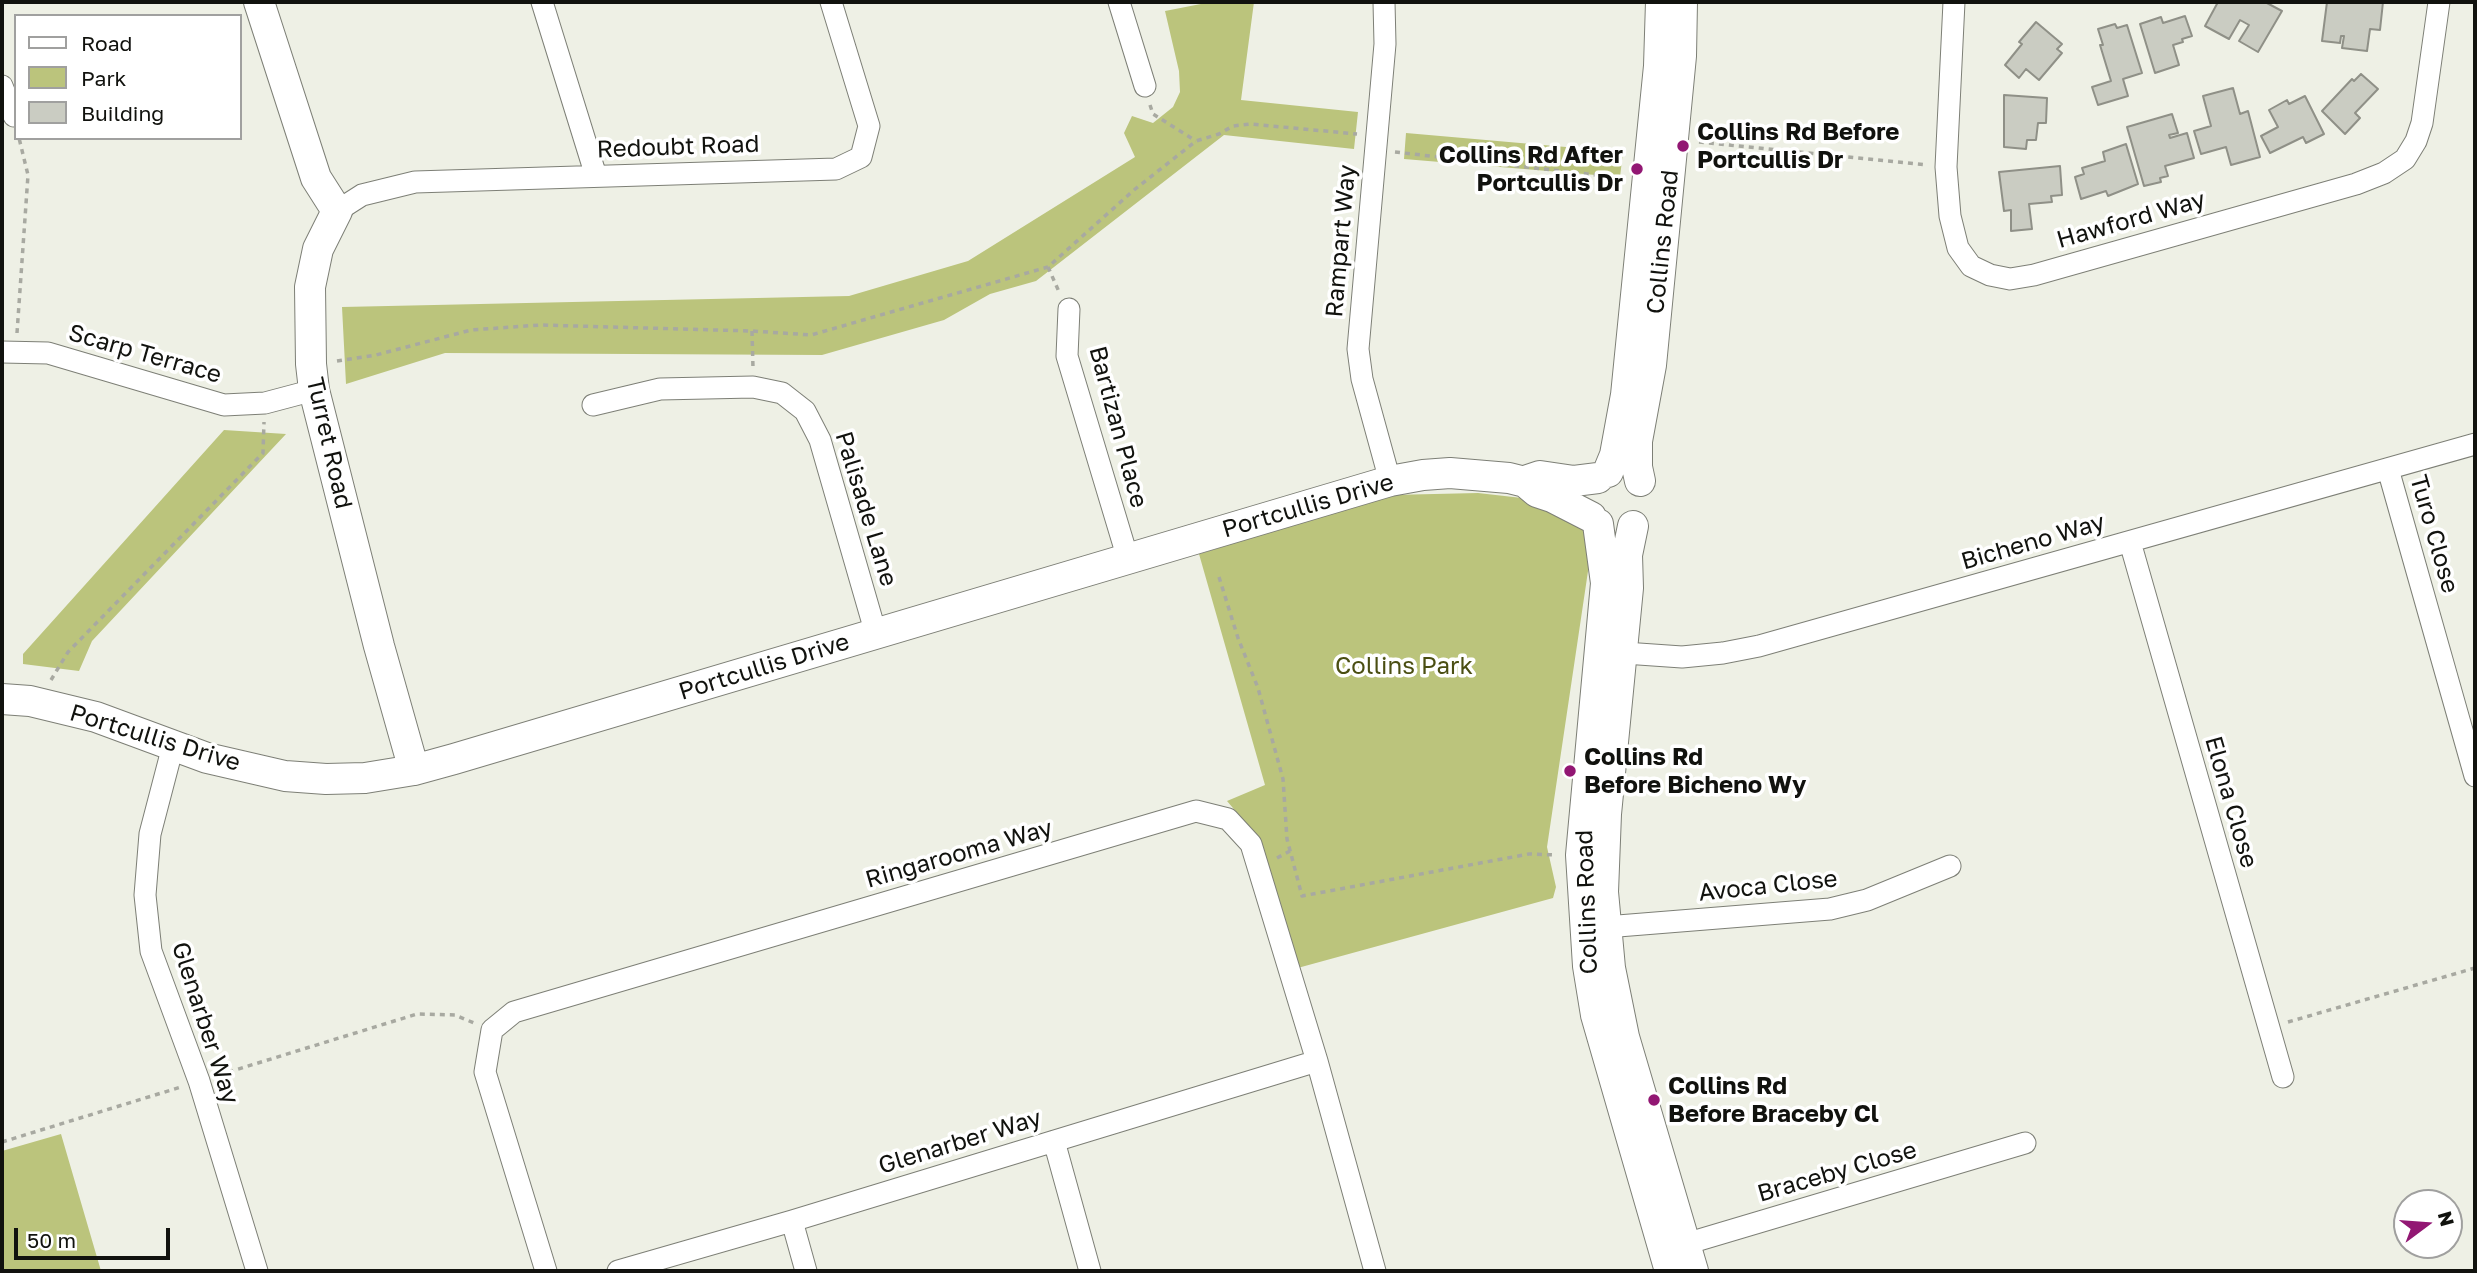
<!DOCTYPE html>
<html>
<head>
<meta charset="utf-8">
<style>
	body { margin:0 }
	#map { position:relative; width:2477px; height:1273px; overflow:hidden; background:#eef0e5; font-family:"Golos Text",sans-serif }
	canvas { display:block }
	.frame { position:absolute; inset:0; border:4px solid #11120e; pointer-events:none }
	.legend { position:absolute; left:14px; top:14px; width:228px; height:126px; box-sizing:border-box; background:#fff; border:2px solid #a0a09f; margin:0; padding:9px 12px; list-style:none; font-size:21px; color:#11120e }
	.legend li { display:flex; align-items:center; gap:14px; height:35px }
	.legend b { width:35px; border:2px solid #a0a09f }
	.north { position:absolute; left:2393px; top:1189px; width:70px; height:70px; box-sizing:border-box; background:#fff; border:2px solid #a0a09f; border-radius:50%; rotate:74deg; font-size:19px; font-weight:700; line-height:28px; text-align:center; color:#11120e }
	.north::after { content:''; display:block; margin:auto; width:24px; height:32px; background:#921773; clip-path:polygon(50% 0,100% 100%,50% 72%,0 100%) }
	.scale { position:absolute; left:14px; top:1228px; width:156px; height:32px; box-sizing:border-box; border:4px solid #11120e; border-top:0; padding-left:9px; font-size:21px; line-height:24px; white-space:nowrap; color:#11120e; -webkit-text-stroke:5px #fff; paint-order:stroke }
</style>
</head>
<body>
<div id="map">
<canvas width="2477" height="1273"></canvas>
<div class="frame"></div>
<ul class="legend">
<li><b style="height:9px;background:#fff"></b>Road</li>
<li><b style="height:19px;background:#bbc47c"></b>Park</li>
<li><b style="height:19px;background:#caccc2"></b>Building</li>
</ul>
<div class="north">N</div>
<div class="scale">50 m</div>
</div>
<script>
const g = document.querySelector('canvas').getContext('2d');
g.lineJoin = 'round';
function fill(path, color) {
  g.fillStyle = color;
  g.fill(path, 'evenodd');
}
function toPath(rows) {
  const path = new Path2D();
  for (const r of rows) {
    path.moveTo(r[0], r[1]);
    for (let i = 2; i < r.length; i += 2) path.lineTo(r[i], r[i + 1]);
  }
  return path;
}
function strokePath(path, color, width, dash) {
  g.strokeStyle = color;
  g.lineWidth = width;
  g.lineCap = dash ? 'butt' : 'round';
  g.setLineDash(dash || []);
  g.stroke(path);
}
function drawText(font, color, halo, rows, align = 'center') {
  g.font = font + ' "Golos Text",sans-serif';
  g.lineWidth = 7;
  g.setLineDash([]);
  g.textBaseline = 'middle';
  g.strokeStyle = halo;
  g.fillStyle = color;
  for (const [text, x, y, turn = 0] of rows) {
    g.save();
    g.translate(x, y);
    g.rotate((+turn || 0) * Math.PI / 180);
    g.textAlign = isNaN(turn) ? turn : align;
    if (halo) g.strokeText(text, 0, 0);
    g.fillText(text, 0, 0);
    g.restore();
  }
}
fill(toPath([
	[1211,2,1254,2,1241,100,1358,112,1354,149,1224,135,1036,281,990,294,944,320,822,355,445,353,346,384,342,307,849,296,968,261,1135,157,1124,133,1132,116,1153,123,1173,107,1180,92,1179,71,1165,11],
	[1406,133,1623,152,1620,177,1404,159],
	[224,430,286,434,92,641,79,671,23,664,23,654],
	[1478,493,1522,498,1572,517,1587,534,1591,551,1547,847,1556,887,1553,898,1294,969,1260,840,1227,801,1265,785,1199,554,1391,495],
	[61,1134,101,1271,2,1271,2,1151]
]), '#bbc47c');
const building = toPath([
	[2218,2,2265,2,2282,11,2258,52,2239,41,2249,25,2240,20,2229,39,2205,26,2218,2],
	[2327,2,2383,2,2380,30,2370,29,2367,51,2342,48,2344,36,2341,36,2340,43,2322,41,2327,2],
	[2185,16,2192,36,2182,39,2183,42,2173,45,2179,65,2155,73,2140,24,2161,17,2163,23,2185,16],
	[2036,22,2062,44,2057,49,2062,53,2039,80,2026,69,2019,78,2005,65,2022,44,2019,42,2036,22],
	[2115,24,2117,28,2127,25,2142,73,2123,79,2128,96,2098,105,2092,87,2111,81,2100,45,2103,45,2098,29,2115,24],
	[2361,74,2378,89,2355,113,2360,118,2345,134,2322,111,2352,79,2354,81,2361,74],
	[2233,88,2240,114,2248,111,2260,157,2231,165,2226,147,2201,154,2194,131,2211,126,2203,96,2233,88],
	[2004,95,2047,98,2046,123,2038,123,2036,140,2027,140,2026,149,2004,147,2004,95],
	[2305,96,2324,134,2306,143,2303,137,2270,153,2261,136,2278,127,2269,110,2287,100,2289,104,2305,96],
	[2172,114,2178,133,2169,135,2170,138,2187,133,2194,158,2165,166,2168,176,2160,178,2161,182,2144,186,2127,127,2172,114],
	[2126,144,2138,184,2108,196,2106,191,2081,199,2075,177,2084,174,2082,168,2105,161,2103,152,2126,144],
	[2060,166,2062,195,2051,196,2052,202,2029,204,2032,229,2011,231,2011,210,2004,211,1999,172,2060,166]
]);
fill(building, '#caccc2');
strokePath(building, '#8f9087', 2);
const street = toPath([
	[542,2,596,176],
	[1119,2,1145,86],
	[1384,2,1385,44,1358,349,1362,379,1390,481],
	[1954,2,1946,167,1950,216,1958,248,1971,266,1990,275,2010,279,2034,275,2356,184,2384,173,2405,159,2416,141,2422,123,2439,2],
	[2,86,14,116],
	[337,211,362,195,415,182,836,169,861,157,869,126,831,2],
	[1069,309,1067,356,1128,559],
	[2,352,48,353,224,405,265,403,314,390],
	[593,405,660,389,753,387,782,393,805,411,820,440,876,634],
	[2388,469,2475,776],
	[2130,542,2283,1077],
	[1610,652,1682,657,1723,653,1759,646,2475,444],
	[173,746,150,834,145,895,151,951,199,1081,257,1271],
	[1593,928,1830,909,1867,900,1950,866],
	[1054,1141,1090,1271],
	[792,1221,806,1271],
	[1672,1248,2025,1143],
	[546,1271,485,1072,492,1030,514,1012,1196,811,1228,819,1251,844,1317,1061,1375,1271],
	[618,1271,792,1221,1317,1061]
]);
const secondary = toPath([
	[259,2,316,178,337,211,318,249,310,287,311,364,314,390,379,646,414,770],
	[1608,472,1615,455,1626,395,1659,66,1661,2],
	[1528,480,1540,476,1574,481,1598,478],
	[1640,481,1637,467,1637,441,1651,365,1681,56,1682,2],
	[1598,524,1606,583,1581,855,1588,966,1596,1015,1670,1271],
	[1633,526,1627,555,1628,588,1606,814,1603,892,1610,968,1624,1037,1693,1271],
	[2,699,30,701,96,717,207,758,285,776,326,779,365,778,414,770,454,759,1390,481,1423,475,1450,473,1509,478,1525,482,1537,492,1552,497,1591,517]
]);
strokePath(street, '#7d7f76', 23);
strokePath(secondary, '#7d7f76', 32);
strokePath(toPath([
	[1150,105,1153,114,1196,141],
	[1699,142,1927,165],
	[1395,152,1605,176,1622,184],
	[1048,267,1060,294],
	[752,331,753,368],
	[17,333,28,175,19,138],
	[337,361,376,355,471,330,540,325,752,331,811,335,1048,267,1134,190,1196,141,1219,134,1233,126,1250,124,1357,134],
	[1219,577,1238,638,1258,688,1283,779,1287,839,1302,896,1529,854,1556,855],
	[51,680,68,652,263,453,264,422],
	[1277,858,1290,851],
	[2288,1022,2475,968],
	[219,1075,417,1014,455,1015,474,1023],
	[2,1142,181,1087]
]), '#a8a9a1', 3.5, [5, 5]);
strokePath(street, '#fff', 21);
strokePath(secondary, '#fff', 30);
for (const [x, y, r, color] of [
	[1683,146,7,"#921773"],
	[1637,169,7,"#921773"],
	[1570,771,7,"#921773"],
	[1654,1100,7,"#921773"]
]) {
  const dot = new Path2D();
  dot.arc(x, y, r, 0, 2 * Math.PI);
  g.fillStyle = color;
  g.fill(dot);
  strokePath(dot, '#fff', 2.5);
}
drawText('bold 24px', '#11120e', '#fff', [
	["Collins Rd Before",1697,132],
	["Portcullis Dr",1697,160],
	["Collins Rd After",1623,155,"right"],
	["Portcullis Dr",1623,183,"right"],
	["Collins Rd",1584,757],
	["Before Bicheno Wy",1584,785],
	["Collins Rd",1668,1086],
	["Before Braceby Cl",1668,1114]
], 'left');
drawText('24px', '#11120e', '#fff', [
	["Redoubt Road",678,147,-2],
	["Hawford Way",2131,220,-16],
	["Rampart Way",1341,241,-85],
	["Collins Road",1663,242,-84],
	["Scarp Terrace",145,354,16],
	["Bartizan Place",1118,427,75],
	["Turret Road",329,443,77],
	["Portcullis Drive",1308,506,-16],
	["Palisade Lane",866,509,73],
	["Turo Close",2434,534,74],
	["Bicheno Way",2033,542,-16],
	["Portcullis Drive",764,667,-17],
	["Portcullis Drive",155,738,17],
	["Elona Close",2231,802,74],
	["Ringarooma Way",959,854,-16],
	["Avoca Close",1768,886,-6],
	["Collins Road",1587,902,-92],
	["Glenarber Way",205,1023,72],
	["Glenarber Way",960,1142,-17],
	["Braceby Close",1837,1172,-16]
]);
drawText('24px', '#4a4e12', '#fff', [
	["Collins Park",1404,666]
]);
</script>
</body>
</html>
